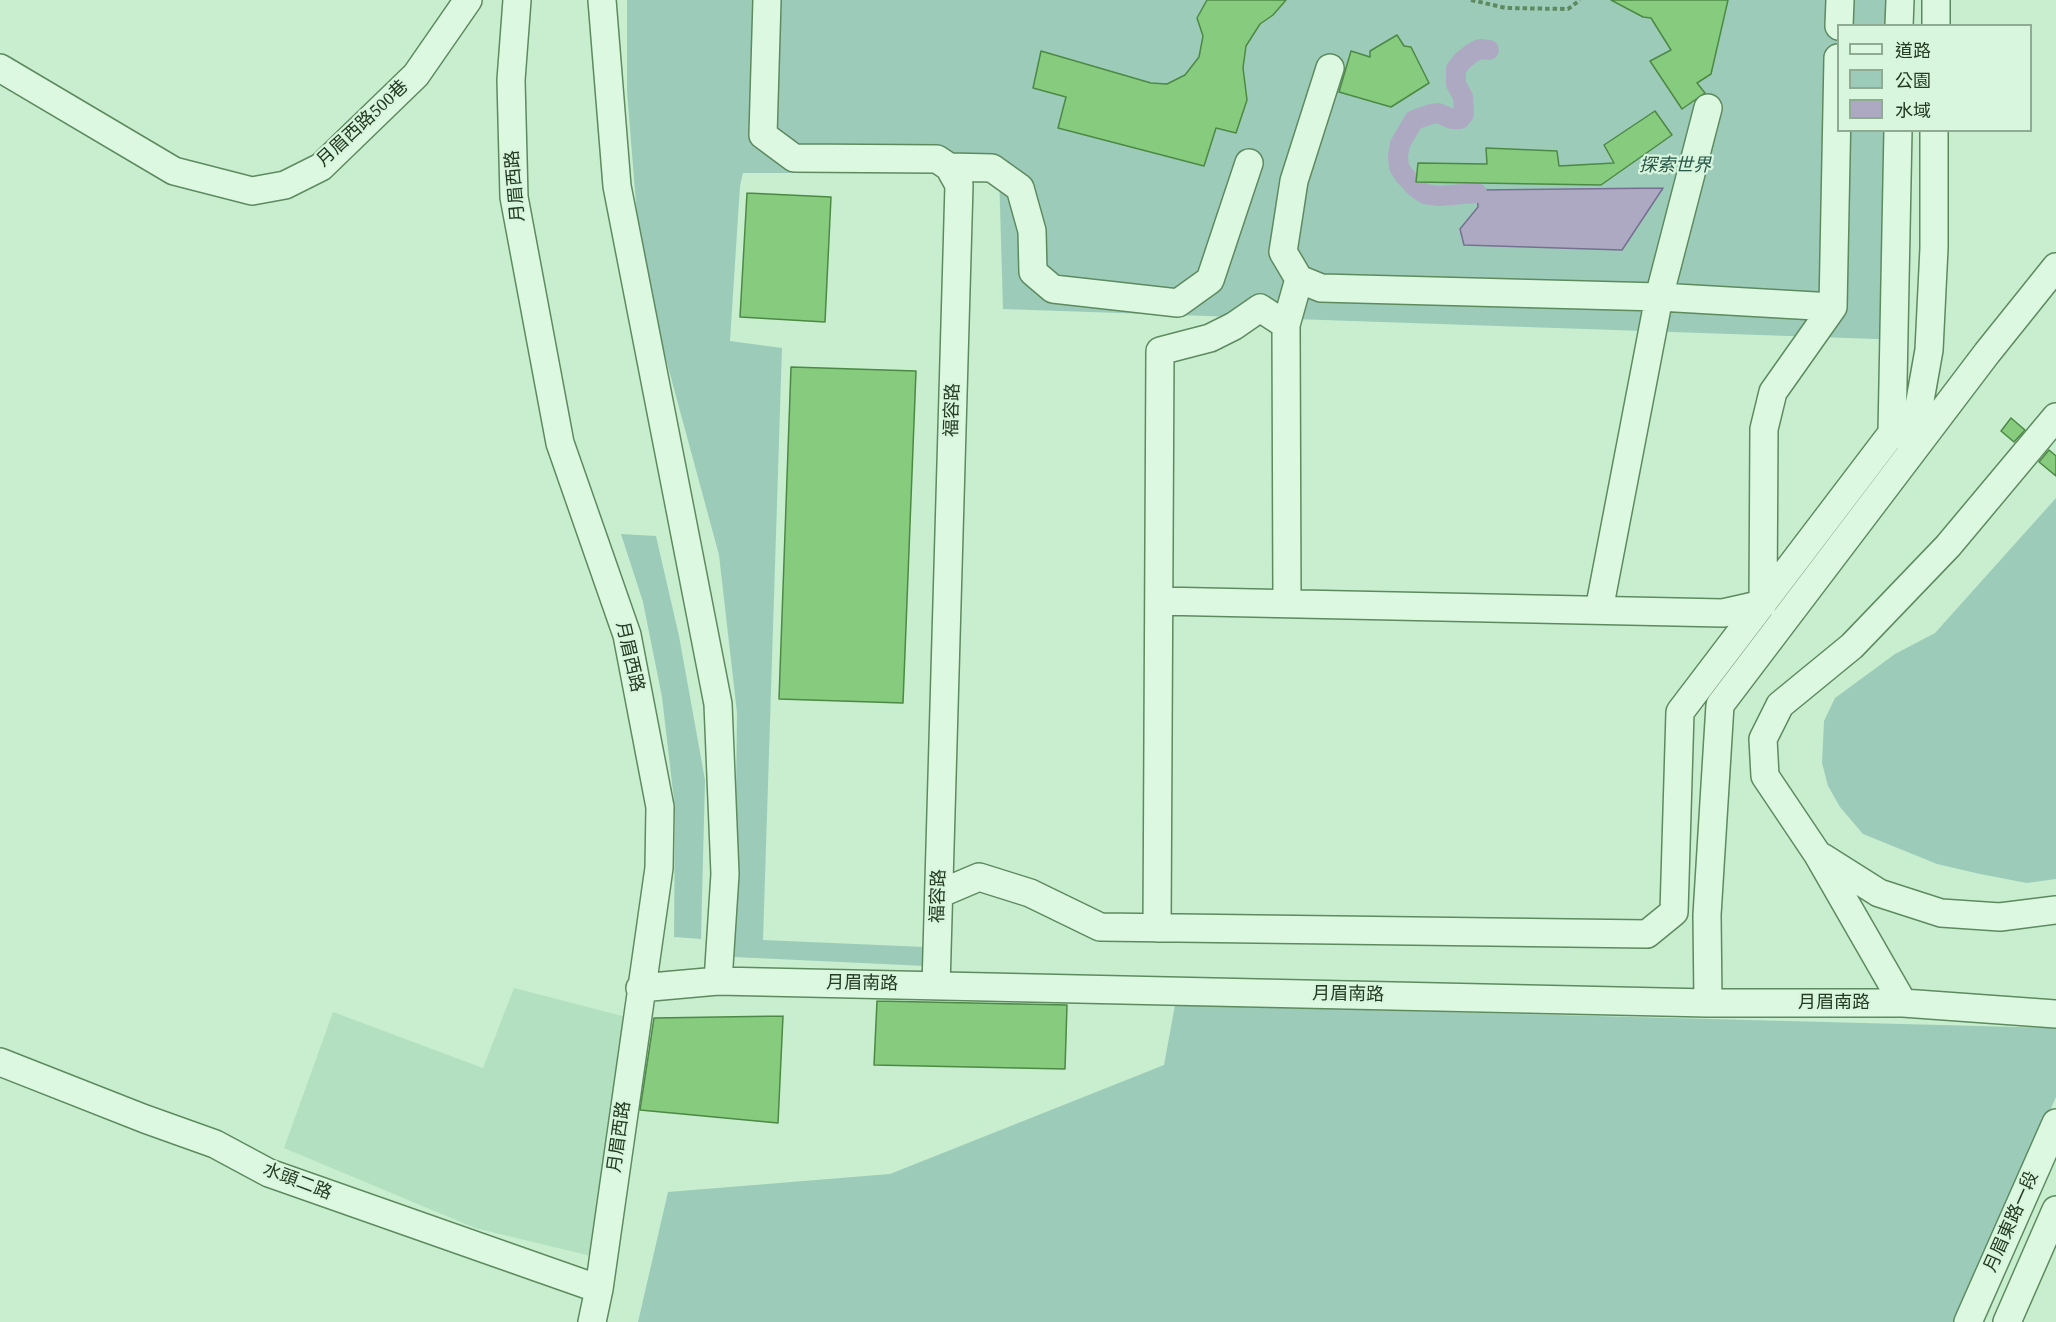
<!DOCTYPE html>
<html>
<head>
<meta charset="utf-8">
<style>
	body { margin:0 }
	#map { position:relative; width:2056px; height:1322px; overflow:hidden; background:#c8eecf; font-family:"Source Serif 4","Noto Sans TC",serif }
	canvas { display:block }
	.legend { position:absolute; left:1837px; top:24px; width:195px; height:108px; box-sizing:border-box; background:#d8f5dd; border:2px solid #8fab92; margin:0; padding:8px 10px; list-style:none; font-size:18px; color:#223b21 }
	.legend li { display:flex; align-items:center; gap:12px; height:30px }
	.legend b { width:30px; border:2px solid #8fab92 }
</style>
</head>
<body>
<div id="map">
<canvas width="2056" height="1322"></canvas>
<ul class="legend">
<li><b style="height:8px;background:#dcf8e1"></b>道路</li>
<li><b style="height:16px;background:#9cccb9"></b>公園</li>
<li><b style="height:16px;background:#aea9c2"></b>水域</li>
</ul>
</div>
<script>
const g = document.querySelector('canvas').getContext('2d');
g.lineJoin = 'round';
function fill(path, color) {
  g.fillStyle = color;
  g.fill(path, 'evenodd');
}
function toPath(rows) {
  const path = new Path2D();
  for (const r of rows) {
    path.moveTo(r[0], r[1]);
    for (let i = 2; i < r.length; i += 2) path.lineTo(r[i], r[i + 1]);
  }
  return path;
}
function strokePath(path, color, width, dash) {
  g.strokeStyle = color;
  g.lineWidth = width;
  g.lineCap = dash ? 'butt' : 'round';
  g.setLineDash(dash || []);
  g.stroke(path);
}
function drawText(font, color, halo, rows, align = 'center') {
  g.font = font + ' "Source Serif 4","Noto Sans TC",serif';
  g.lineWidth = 4.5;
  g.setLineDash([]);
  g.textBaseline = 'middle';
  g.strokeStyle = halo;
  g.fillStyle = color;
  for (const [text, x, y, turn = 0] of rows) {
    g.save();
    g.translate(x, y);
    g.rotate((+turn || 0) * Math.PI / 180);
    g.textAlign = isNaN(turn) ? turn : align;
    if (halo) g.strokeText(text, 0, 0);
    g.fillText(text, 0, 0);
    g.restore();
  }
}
fill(toPath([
	[514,988,630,1018,591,1256,475,1228,284,1148,333,1012,483,1068]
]), '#b3e0c1');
fill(toPath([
	[627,0,1899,0,1899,25,1838,26,1838,130,1901,131,1905,340,1003,309,999,173,743,173,740,186,730,341,782,348,763,940,925,947,925,966,734,957,737,713,719,555,641,267,627,91],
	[2056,498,2056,879,2027,883,1980,874,1937,864,1863,834,1840,807,1828,786,1822,763,1824,721,1835,698,1895,654,1935,633],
	[621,534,656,536,679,636,705,780,701,939,674,937,675,809,662,697,643,602],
	[1175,1005,2056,1028,2056,1097,1957,1322,638,1322,668,1192,890,1174,1164,1065]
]), '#9cccb9');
const water = toPath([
	[1663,188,1622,250,1464,245,1460,229,1478,207,1477,190,1663,188]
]);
fill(water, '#aea9c2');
strokePath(water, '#776f91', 1.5);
strokePath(toPath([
	[1477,193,1438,196,1425,194,1416,188,1404,175,1399,167,1398,156,1400,144,1414,120,1431,114,1438,113,1452,119,1460,119,1464,114,1463,97,1456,84,1456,69,1462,61,1472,53,1480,49,1489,50]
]), '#aea9c2', 20);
const building = toPath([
	[1207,0,1286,0,1273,15,1260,24,1246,46,1243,68,1247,100,1236,133,1216,128,1204,166,1058,128,1066,97,1033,88,1041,51,1151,83,1167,84,1185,75,1199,57,1203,36,1197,18,1207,0],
	[1611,0,1728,0,1711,74,1697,83,1705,93,1682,109,1650,61,1671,50,1651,18,1643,17,1611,0],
	[1397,35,1404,46,1411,47,1429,83,1391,107,1339,92,1351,51,1370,57,1370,51,1397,35],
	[1655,111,1672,135,1601,185,1416,182,1418,163,1487,164,1486,148,1557,151,1559,166,1614,163,1604,145,1655,111],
	[747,193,831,197,825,322,740,317,747,193],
	[791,367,916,371,903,703,779,699,791,367],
	[2011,418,2025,430,2014,442,2001,431,2011,418],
	[2049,450,2056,456,2056,476,2039,462,2049,450],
	[877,1001,1067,1005,1065,1069,874,1065,877,1001],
	[783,1016,778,1123,640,1110,654,1018,783,1016]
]);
fill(building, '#87cb7f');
strokePath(building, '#4c8944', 1.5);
const minor = toPath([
	[517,0,511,80,514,197,560,443,627,635,660,807,659,868,599,1289,592,1322],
	[602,0,617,186,718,704,725,874,718,981],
	[767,0,763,135,794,158,937,159,949,167,959,185,936,986],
	[1839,26,1840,0],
	[1899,26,1900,0],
	[1936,26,1936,0],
	[0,68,174,171,252,191,285,185,321,167,416,75,468,0],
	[1330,68,1294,181,1283,252,1299,279,1321,288,1659,297,1833,307],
	[949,167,992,168,1020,188,1032,231,1033,272,1053,289,1178,303,1210,280,1249,163],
	[1286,325,1287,603],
	[1911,451,1929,350,1934,248,1934,130],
	[1159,601,1723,613,1763,604,1764,429,1773,392,1833,307,1838,58],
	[1599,610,1659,297,1708,108],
	[1822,857,1879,893,1941,913,2000,917,2056,910],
	[939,894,979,877,1030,893,1100,927,1647,934,1674,912,1680,712,1892,433,1898,130],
	[1157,928,1160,351,1210,338,1234,326,1260,308,1286,325,1299,279],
	[640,988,718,981,1708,1003,1903,1003,2056,1014],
	[1708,1003,1707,915,1720,705,1987,353,2056,267],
	[1903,1003,1818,855,1765,776,1763,739,1780,705,1852,646,1948,546,2056,417],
	[0,1062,145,1119,215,1144,269,1173,599,1289],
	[1968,1322,2056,1123],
	[2007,1322,2056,1210]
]);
strokePath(minor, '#5d8a5e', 30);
strokePath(toPath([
	[1471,0,1506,8,1568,9,1580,0]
]), '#5d8a5e', 4, [4.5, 3]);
strokePath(minor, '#dcf8e1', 27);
drawText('18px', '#223b21', '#d8f5dd', [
	["月眉西路500巷",363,124,-43],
	["月眉西路",516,186,-95],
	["福容路",953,410,-88],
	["月眉西路",629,657,77],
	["福容路",939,896,-88],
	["月眉南路",862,984,1],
	["月眉南路",1348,995,1],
	["月眉南路",1834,1003],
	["月眉西路",620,1137,-82],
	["水頭二路",297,1182,21],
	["月眉東路一段",2012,1222,-66]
]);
drawText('italic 18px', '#28574a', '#d8f5dd', [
	["探索世界",1675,166]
]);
</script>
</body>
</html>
